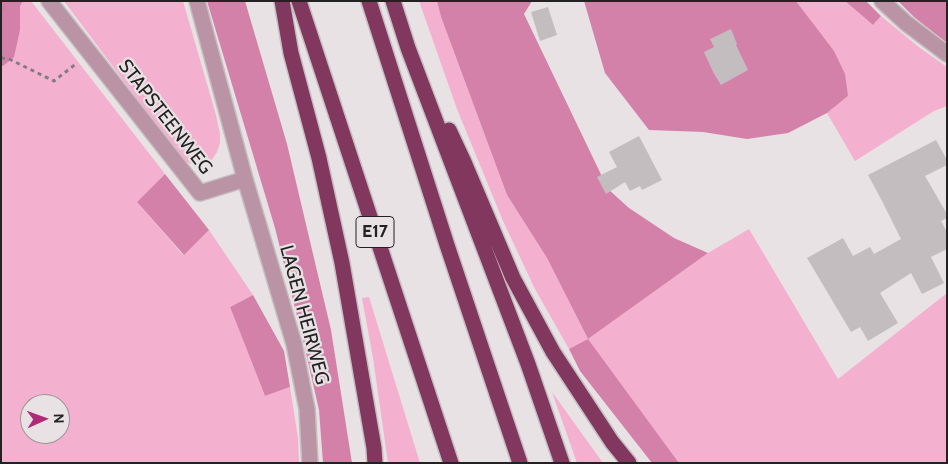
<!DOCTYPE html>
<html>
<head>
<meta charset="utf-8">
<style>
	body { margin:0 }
	#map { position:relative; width:948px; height:464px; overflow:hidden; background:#e8e2e4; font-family:Cabin,sans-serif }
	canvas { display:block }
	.frame { position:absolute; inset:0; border:2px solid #242122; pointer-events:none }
	.north { position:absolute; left:20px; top:394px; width:50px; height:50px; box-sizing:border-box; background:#e8e2e4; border:1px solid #9a9596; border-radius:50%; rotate:88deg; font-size:14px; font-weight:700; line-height:20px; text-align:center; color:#242122 }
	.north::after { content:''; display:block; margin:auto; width:18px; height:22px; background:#ae2c77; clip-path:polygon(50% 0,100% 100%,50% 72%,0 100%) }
</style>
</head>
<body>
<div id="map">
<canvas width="948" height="464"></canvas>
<div class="frame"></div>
<div class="north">N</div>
</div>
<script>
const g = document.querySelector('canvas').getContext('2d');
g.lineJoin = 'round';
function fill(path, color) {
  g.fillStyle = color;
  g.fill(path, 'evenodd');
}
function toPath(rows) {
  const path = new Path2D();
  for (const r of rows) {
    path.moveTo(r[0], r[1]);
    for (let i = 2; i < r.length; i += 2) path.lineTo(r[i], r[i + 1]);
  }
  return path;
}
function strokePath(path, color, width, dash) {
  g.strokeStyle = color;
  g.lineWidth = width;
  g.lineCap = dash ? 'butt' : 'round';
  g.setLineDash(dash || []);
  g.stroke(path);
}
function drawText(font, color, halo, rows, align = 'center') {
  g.font = font + ' Cabin,sans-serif';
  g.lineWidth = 4.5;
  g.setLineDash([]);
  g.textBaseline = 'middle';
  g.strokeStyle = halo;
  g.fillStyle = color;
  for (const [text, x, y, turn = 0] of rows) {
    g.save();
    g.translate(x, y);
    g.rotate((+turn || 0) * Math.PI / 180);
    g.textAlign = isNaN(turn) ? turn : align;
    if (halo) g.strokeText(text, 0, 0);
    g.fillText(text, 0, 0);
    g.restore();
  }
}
fill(toPath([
	[23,1,31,1,165,174,137,202,183,255,209,230,253,295,230,307,265,396,290,387,298,438,299,463,1,463,1,66,3,66,20,30,20,6],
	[30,404,60,404,60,434,30,434],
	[64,1,183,1,216,115,220,134,220,143,217,152,211,161,201,165,188,163,179,155],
	[419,1,437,1,441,17,507,195,547,258,588,339,708,253,749,229,838,379,947,293,947,463,679,463,588,340,569,349,535,289,503,221,457,109],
	[796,1,845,1,873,25,881,16,920,48,947,67,947,106,934,111,855,161,827,113,848,96,811,21],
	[369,297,420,463,388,463,373,358,362,298],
	[552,392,603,463,577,463]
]), '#f4b0cf');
fill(toPath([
	[1,1,23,1,20,6,20,30,14,57,3,66,1,66],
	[207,1,245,1,287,144,331,330,352,463,323,463,319,410,303,340,275,228],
	[437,1,532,1,524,14,608,189,629,208,674,238,708,253,588,339,679,463,652,463,580,371,569,349,588,339,547,258,507,195,441,17],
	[584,1,796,1,834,51,845,74,848,96,827,113,788,133,747,139,703,132,649,130,605,73],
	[845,1,866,1,881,16,873,25],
	[898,1,947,1,947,43,914,17],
	[165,174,209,230,184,255,137,202],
	[253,295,284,351,290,387,265,396,230,307]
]), '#d481a9');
strokePath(toPath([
	[1,9,4,8]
]), '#d17ea6', 5.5);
fill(toPath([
	[548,7,557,35,540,41,531,12],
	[731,29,737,44,736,45,748,70,721,85,713,72,704,52,714,47,710,39],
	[639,136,662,180,642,190,640,186,630,191,625,182,606,194,597,177,617,167,609,152],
	[936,140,947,160,947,165,925,176,947,214,947,218,941,221,947,232,947,249,931,257,944,283,922,294,911,273,880,293,898,323,868,341,860,327,851,332,807,258,843,238,853,256,870,247,874,254,901,239,881,199,868,175]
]), '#c4bdc0');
const minor = toPath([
	[49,1,200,193,245,179],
	[197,1,245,179,294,344,307,409,310,463],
	[882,1,906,23,947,54]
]);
const highway = toPath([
	[282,1,291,53,319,158,342,263,374,448,375,463],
	[299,1,451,463],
	[369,1,447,245,520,463],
	[393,1,408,48,528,364,562,463],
	[449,130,464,162,513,278,553,352,612,442,629,463]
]);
strokePath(minor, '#c5bfc1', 18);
strokePath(highway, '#c5bfc1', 18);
strokePath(toPath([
	[1,58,9,59,54,81,77,63]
]), '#827d7f', 3, [4, 4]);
strokePath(minor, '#ba94a5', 15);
strokePath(highway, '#82375e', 15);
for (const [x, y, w] of [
	[375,232,38]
]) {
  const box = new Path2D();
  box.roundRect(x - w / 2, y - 15.5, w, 31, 4);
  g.fillStyle = '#e8e2e4';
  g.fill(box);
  strokePath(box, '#242122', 1);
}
drawText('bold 18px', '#242122', null, [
	["E17",375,232]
]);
drawText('19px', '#242122', '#e8e2e4', [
	["STAPSTEENWEG",165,117,52],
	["LAGEN HEIRWEG",304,315,75]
]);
</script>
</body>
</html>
